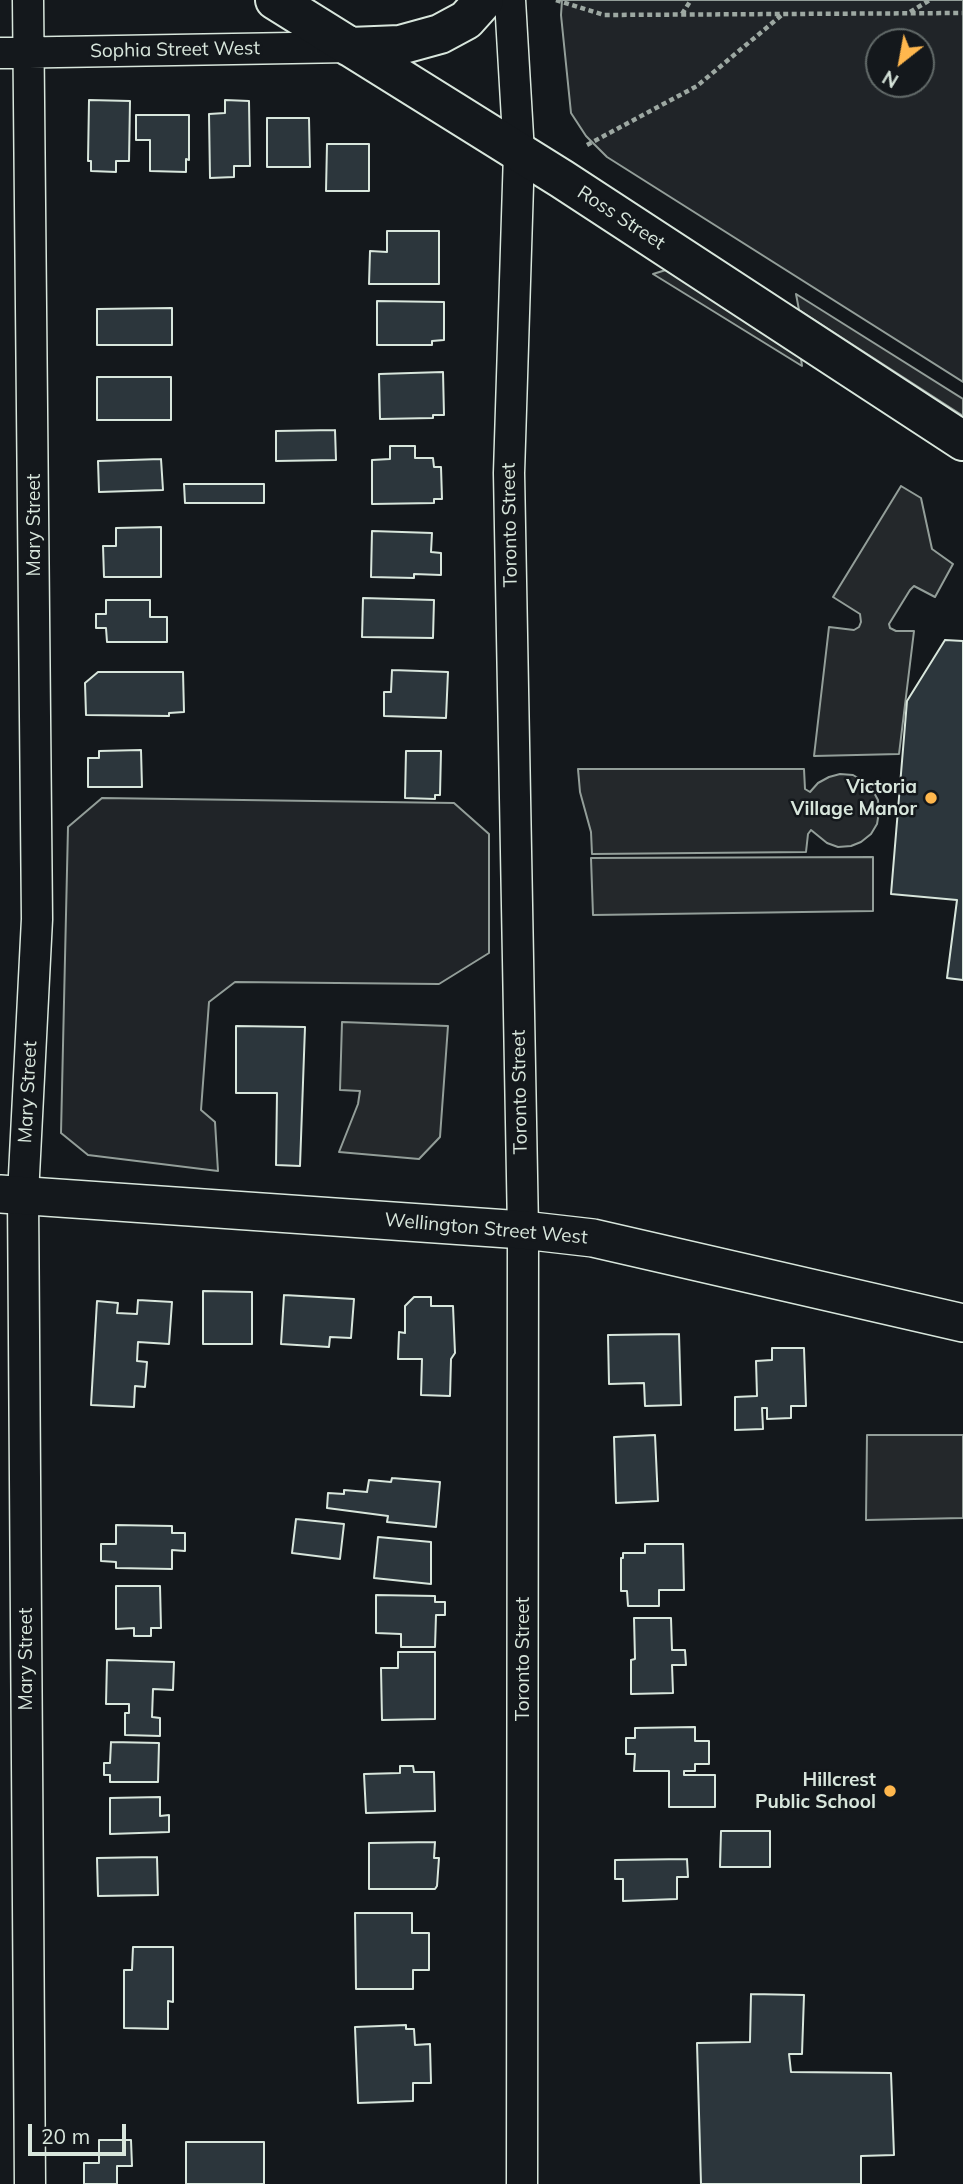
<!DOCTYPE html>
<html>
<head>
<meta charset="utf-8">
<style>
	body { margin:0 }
	#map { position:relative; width:963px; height:2184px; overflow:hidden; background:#14181c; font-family:Mulish,sans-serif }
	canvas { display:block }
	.north { position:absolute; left:865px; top:28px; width:70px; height:70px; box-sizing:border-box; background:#14181c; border:2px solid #626a69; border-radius:50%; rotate:211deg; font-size:19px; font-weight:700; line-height:28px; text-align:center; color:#d8e6dc }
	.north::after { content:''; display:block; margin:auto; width:24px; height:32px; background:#ffb74d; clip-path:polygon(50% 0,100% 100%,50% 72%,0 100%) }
	.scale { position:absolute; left:28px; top:2124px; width:98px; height:32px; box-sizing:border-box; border:4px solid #d8e6dc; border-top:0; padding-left:9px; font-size:21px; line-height:24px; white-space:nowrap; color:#d8e6dc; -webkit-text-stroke:5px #14181c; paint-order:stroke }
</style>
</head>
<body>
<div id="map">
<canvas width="963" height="2184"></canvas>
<div class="north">N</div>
<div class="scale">20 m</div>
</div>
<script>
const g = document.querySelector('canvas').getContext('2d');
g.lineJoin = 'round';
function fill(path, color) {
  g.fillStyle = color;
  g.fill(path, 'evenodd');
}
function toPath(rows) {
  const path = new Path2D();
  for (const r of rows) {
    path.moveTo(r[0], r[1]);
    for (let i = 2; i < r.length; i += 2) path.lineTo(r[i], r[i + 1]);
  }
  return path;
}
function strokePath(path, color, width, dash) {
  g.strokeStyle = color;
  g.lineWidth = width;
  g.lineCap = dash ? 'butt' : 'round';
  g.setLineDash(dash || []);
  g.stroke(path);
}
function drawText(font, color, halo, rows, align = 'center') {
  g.font = font + ' Mulish,sans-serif';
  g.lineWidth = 5;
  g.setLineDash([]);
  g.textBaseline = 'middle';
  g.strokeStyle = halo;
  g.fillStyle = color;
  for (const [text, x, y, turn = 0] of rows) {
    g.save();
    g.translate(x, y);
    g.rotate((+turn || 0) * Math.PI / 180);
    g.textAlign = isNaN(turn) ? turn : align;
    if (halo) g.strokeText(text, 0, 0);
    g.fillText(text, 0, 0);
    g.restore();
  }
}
const green = toPath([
	[562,0,963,0,963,382,607,157,586,136,571,113,561,15,562,0],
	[879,42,921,42,921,84,879,84,879,42],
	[102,798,454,803,489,834,489,953,439,984,235,982,209,1002,201,1110,215,1122,218,1171,88,1155,61,1133,68,827,102,798]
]);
fill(green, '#202428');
strokePath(green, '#939e99', 2);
const parking = toPath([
	[669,269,800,351,802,366,653,274,669,269],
	[796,294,963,399,963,416,799,310,796,294],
	[901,486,921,498,932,549,953,564,935,597,914,586,910,590,889,624,890,628,896,631,914,631,899,754,814,756,829,627,854,630,859,627,861,622,860,614,833,597,901,486],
	[578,769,804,769,805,789,810,792,818,783,829,777,840,774,853,775,863,781,872,789,878,800,879,812,877,824,871,834,861,842,851,846,838,847,827,843,811,830,808,834,806,852,592,854,591,832,580,792,578,769],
	[873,857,873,911,593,915,591,858,873,857],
	[342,1022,448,1026,440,1137,419,1159,339,1152,358,1104,360,1091,340,1090,342,1022],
	[867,1435,963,1435,963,1518,866,1520,867,1435]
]);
fill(parking, '#24282b');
strokePath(parking, '#939e99', 2);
const building = toPath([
	[89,100,130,101,129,161,116,161,116,172,91,171,91,161,88,161,89,100],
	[225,100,249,101,250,166,234,166,234,177,210,178,209,114,225,113,225,100],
	[136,115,189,115,189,160,186,159,186,172,150,171,150,140,136,140,136,115],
	[267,118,309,118,310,167,267,167,267,118],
	[327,144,369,144,369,191,326,191,327,144],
	[387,231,439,231,439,284,369,284,370,251,387,252,387,231],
	[377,301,444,302,444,340,432,341,432,345,377,345,377,301],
	[172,308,172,345,97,345,97,309,172,308],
	[443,372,444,415,433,415,433,418,380,419,379,374,443,372],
	[97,377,171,377,171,420,97,420,97,377],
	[335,430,336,460,276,461,276,431,335,430],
	[390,446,415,446,415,458,433,458,434,467,441,467,442,499,434,499,434,503,372,504,372,460,390,459,390,446],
	[161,459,163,490,99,492,98,461,161,459],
	[184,484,264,484,264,503,185,503,184,484],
	[161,527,161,577,104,577,103,546,116,546,116,528,161,527],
	[372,531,432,533,431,552,441,553,441,575,414,574,414,578,371,577,372,531],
	[363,598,434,600,433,638,362,637,363,598],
	[106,600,150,600,150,617,167,617,167,642,107,642,106,628,96,628,96,614,106,614,106,600],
	[945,640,963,641,963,980,947,978,957,900,891,894,907,701,945,640],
	[392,670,448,672,446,718,384,716,384,692,391,692,392,670],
	[98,672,183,672,184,712,169,713,169,716,86,715,85,683,98,672],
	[141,750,142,787,88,787,88,758,99,758,99,751,141,750],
	[406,751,441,751,440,795,435,795,435,799,405,798,406,751],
	[236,1026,305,1027,300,1166,276,1165,277,1093,236,1093,236,1026],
	[203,1291,252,1292,252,1344,203,1344,203,1291],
	[284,1295,354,1299,351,1338,330,1337,329,1347,281,1344,284,1295],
	[414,1297,431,1297,431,1306,453,1306,455,1353,451,1359,450,1396,421,1395,422,1359,398,1359,399,1332,405,1333,405,1306,414,1297],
	[138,1300,172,1302,169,1344,138,1342,137,1361,147,1362,145,1387,135,1386,134,1407,91,1405,97,1301,118,1303,117,1313,137,1314,138,1300],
	[679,1334,681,1405,645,1406,644,1383,609,1384,608,1335,679,1334],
	[772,1348,804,1348,806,1406,791,1406,791,1418,767,1419,767,1408,762,1408,763,1429,735,1430,735,1397,757,1396,756,1361,772,1360,772,1348],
	[655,1435,658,1501,616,1503,614,1437,655,1435],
	[392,1478,440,1482,436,1527,387,1522,388,1516,327,1508,328,1493,344,1494,344,1490,367,1492,369,1480,391,1482,392,1478],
	[296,1519,344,1524,340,1559,292,1553,296,1519],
	[116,1525,172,1526,172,1533,185,1533,185,1551,172,1550,172,1569,116,1568,116,1562,101,1561,101,1544,116,1544,116,1525],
	[378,1537,431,1542,431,1584,374,1578,378,1537],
	[645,1544,683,1544,684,1590,659,1590,659,1606,628,1606,627,1591,621,1591,621,1558,623,1558,623,1553,645,1553,645,1544],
	[116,1586,160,1586,161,1628,151,1628,151,1636,134,1636,134,1628,116,1629,116,1586],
	[376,1595,435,1596,435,1602,445,1602,445,1615,436,1615,435,1647,401,1647,401,1634,376,1633,376,1595],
	[634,1618,671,1618,672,1650,685,1650,686,1665,672,1665,673,1693,631,1694,631,1660,635,1659,634,1618],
	[398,1652,435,1652,435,1719,382,1720,381,1668,398,1668,398,1652],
	[107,1660,174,1662,173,1690,153,1689,152,1717,160,1718,160,1736,125,1735,125,1713,129,1713,129,1704,106,1704,107,1660],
	[695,1727,695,1741,709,1741,709,1764,695,1764,695,1771,684,1771,684,1775,715,1775,715,1807,669,1807,669,1771,634,1771,635,1754,626,1754,626,1738,635,1738,635,1728,695,1727],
	[111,1742,159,1743,158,1782,110,1782,110,1775,104,1775,104,1763,110,1763,111,1742],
	[400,1766,413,1766,414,1772,434,1772,435,1811,366,1813,364,1774,400,1773,400,1766],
	[160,1797,160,1816,169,1815,169,1832,110,1834,110,1798,160,1797],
	[721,1831,770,1831,770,1867,720,1867,721,1831],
	[435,1842,434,1858,439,1858,437,1886,435,1889,369,1889,369,1843,435,1842],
	[157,1857,158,1895,98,1896,97,1858,157,1857],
	[687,1859,688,1877,677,1877,677,1899,623,1901,623,1879,615,1879,615,1860,687,1859],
	[355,1913,412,1913,412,1933,429,1933,429,1970,413,1970,413,1989,356,1989,355,1913],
	[133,1947,173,1947,173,2002,168,2001,168,2029,124,2028,124,1970,132,1970,133,1947],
	[751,1994,804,1995,802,2054,789,2054,791,2072,891,2073,894,2155,861,2156,861,2184,701,2184,697,2043,750,2042,751,1994],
	[406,2025,406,2029,414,2029,415,2045,430,2044,431,2083,413,2083,413,2101,358,2103,355,2027,406,2025],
	[99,2140,131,2140,132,2166,117,2166,117,2184,84,2184,84,2163,99,2163,99,2140],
	[186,2142,264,2142,264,2184,186,2184,186,2142]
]);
fill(building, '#2c363c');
strokePath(building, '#d8e6dc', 2);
const minor = toPath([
	[28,0,37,919,23,1195,30,2184],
	[510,0,519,153,509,473,523,1230,522,2184],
	[0,53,350,47]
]);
const tertiary = toPath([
	[0,1194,523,1230,593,1238,963,1323]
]);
const secondary = toPath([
	[275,0,562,179,963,441],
	[350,47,400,45,440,34,466,20,484,0]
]);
strokePath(minor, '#d8e6dc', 33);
strokePath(tertiary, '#d8e6dc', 40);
strokePath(secondary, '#d8e6dc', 42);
strokePath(toPath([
	[556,0,604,15,963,13],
	[910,12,930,0],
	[682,14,691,0],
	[587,145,697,86,783,14]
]), '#9da8a2', 4.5, [5, 3.5]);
strokePath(minor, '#14181c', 30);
strokePath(tertiary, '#14181c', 37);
strokePath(secondary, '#14181c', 38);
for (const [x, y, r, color] of [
	[931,798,7,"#ffb74d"],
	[890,1791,7,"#ffb74d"]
]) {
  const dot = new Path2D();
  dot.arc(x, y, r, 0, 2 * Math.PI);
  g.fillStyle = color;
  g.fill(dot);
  strokePath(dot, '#14181c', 2.5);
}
drawText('19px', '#d8e6dc', '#14181c', [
	["Sophia Street West",175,50,-1],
	["Ross Street",621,218,33],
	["Mary Street",34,525,-90],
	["Toronto Street",510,525,-91],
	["Mary Street",28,1092,-87],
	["Toronto Street",520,1092,-91],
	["Wellington Street West",486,1229,5],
	["Mary Street",26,1659,-90],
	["Toronto Street",523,1659,-90]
]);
drawText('bold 19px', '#d8e6dc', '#14181c', [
	["Victoria",917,787],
	["Village Manor",917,809],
	["Hillcrest",876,1780],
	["Public School",876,1802]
], 'right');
</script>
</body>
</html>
